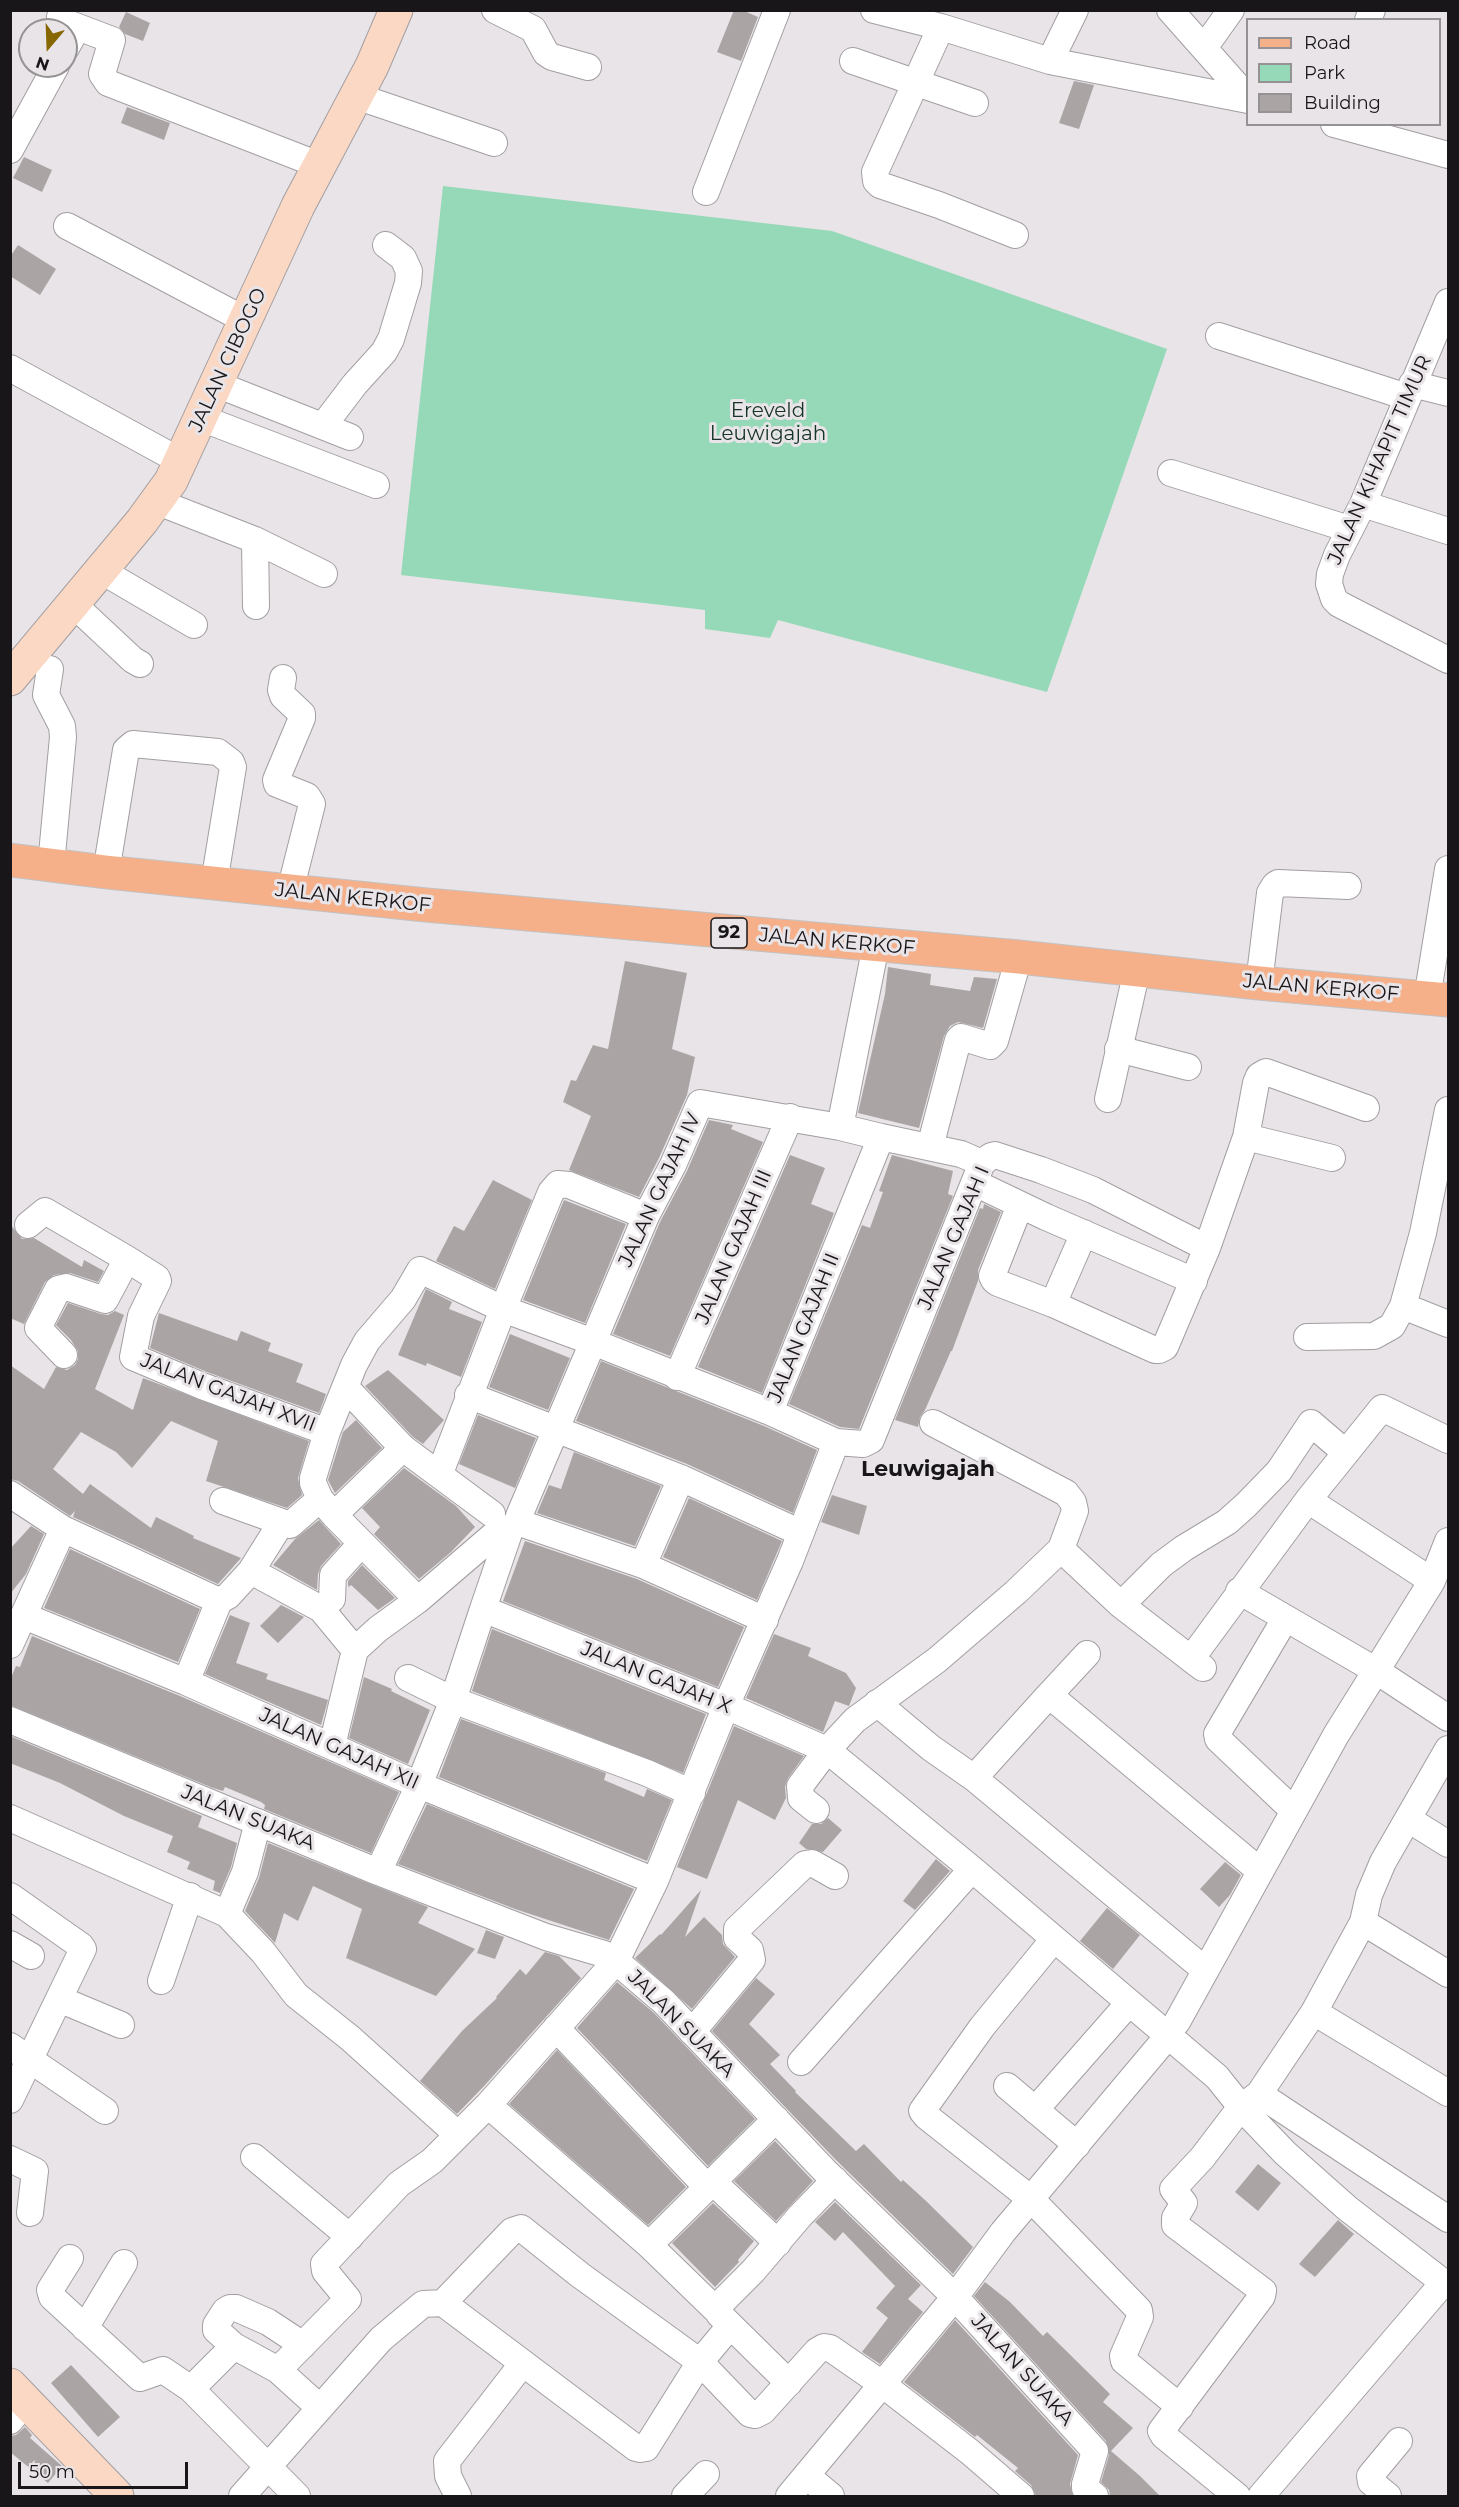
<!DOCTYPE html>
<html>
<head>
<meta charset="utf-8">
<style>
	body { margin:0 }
	#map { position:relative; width:1459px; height:2507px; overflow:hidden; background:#e8e4e7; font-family:Montserrat,sans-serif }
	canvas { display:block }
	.frame { position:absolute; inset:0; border:12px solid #181618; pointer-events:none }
	.legend { position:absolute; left:1246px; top:18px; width:195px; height:108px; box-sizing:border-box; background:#e8e4e7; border:2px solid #959294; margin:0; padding:8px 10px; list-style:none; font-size:18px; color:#181618 }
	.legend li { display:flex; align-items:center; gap:12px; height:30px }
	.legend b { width:30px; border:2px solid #959294 }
	.north { position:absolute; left:18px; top:18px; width:60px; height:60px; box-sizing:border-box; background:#e8e4e7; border:2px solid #959294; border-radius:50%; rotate:199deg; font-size:16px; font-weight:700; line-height:24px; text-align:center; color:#181618 }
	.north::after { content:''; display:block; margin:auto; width:21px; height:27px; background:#866701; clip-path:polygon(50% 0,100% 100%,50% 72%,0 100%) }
	.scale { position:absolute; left:18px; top:2462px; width:170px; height:27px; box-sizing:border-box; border:3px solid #181618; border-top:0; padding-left:8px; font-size:18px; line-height:21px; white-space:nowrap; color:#181618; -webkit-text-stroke:4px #e8e4e7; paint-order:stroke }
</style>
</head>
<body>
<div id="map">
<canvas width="1459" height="2507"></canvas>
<div class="frame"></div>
<ul class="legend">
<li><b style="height:8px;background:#f5b08a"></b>Road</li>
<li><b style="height:16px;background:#96d9b8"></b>Park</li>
<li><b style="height:16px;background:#aaa5a4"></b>Building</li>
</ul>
<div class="north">N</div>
<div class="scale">50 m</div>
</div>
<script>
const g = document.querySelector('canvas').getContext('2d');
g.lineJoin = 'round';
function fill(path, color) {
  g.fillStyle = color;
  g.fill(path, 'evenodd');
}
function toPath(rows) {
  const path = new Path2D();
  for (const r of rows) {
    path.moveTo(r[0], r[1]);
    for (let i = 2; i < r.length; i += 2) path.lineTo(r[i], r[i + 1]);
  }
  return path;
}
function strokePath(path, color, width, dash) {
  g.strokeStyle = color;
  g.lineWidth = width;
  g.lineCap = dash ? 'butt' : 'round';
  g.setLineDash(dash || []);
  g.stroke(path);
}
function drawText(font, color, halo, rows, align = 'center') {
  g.font = font + ' Montserrat,sans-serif';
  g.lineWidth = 6;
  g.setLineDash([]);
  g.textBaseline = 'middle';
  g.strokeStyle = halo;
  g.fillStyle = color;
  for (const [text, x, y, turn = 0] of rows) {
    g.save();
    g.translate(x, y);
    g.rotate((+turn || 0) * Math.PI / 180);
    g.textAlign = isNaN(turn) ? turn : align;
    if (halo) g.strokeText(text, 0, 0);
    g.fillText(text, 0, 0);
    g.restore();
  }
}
fill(toPath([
	[443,186,832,231,1167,349,1047,692,778,620,770,638,705,629,705,610,401,575]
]), '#96d9b8');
fill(toPath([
	[734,10,742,10,758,17,741,61,717,52],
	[126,12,150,23,143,41,125,34,119,27],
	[1074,81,1094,85,1079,129,1059,123],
	[127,107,170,123,164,140,121,123],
	[24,157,52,170,42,192,13,178],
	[18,245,56,269,40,295,10,276,10,257],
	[625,961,687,973,672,1049,695,1057,687,1095,659,1158,639,1197,569,1170,591,1116,563,1102,571,1080,576,1081,593,1045,608,1049],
	[888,967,931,974,930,985,970,991,974,977,997,979,983,1028,958,1022,950,1026,944,1036,919,1128,858,1113,885,994],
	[709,1120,733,1125,731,1129,763,1142,670,1356,613,1334,660,1222,687,1171],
	[790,1155,825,1168,811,1204,834,1213,762,1393,698,1367],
	[892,1155,953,1171,948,1194,953,1196,859,1429,840,1427,789,1404,862,1225,870,1228,883,1192,879,1191],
	[493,1180,532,1200,495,1289,436,1261,454,1226,464,1231],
	[564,1200,626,1224,585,1323,523,1300],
	[984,1204,1001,1212,978,1270,978,1281,952,1351,951,1351,925,1410,920,1417,918,1427,895,1420,980,1208,983,1209],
	[10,1224,22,1239,34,1238,82,1267,84,1260,104,1271,98,1282,70,1273,54,1275,45,1282,24,1324,10,1318],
	[426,1289,452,1302,449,1309,482,1322,461,1377,427,1363,426,1366,398,1355],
	[68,1303,101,1314,108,1315,115,1311,124,1315,95,1389,133,1410,143,1378,309,1441,298,1478,302,1495,287,1508,206,1481,218,1441,171,1421,132,1468,116,1452,81,1432,53,1469,83,1494,90,1484,151,1528,156,1517,194,1536,193,1538,241,1558,218,1584,73,1517,75,1511,70,1516,18,1481,10,1479,10,1365,44,1389,56,1367,67,1370,75,1365,78,1359,78,1351,71,1340,56,1325],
	[159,1313,237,1341,241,1331,271,1343,268,1351,303,1364,296,1382,326,1394,319,1413,207,1372,150,1348],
	[510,1334,570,1358,548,1410,489,1387],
	[601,1361,764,1426,817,1450,793,1513,687,1464,576,1421],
	[388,1370,444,1420,423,1444,413,1437,365,1386],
	[478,1415,536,1438,515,1488,459,1464],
	[356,1420,382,1448,335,1493,328,1480,343,1432],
	[574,1452,661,1486,635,1546,537,1513,549,1485,561,1489],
	[404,1468,456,1506,475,1527,451,1552,419,1579,374,1534,380,1527,362,1508],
	[832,1495,867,1506,859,1535,821,1522],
	[689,1498,782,1541,757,1600,663,1557],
	[319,1520,341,1544,321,1566,318,1574,317,1590,273,1565,295,1539],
	[31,1526,44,1534,26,1574,10,1594,10,1549],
	[525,1541,637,1579,744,1627,718,1687,503,1601],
	[70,1549,200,1609,178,1662,44,1608],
	[362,1565,395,1598,378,1610,351,1585,349,1587,348,1585,348,1581],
	[281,1605,304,1617,278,1643,260,1626],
	[230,1615,250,1623,236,1663,268,1674,266,1679,328,1700,321,1725,205,1674],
	[492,1629,706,1714,683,1773,472,1691],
	[774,1634,811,1648,808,1656,846,1673,856,1688,849,1706,835,1701,823,1732,746,1698],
	[32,1636,180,1696,399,1792,371,1853,264,1809,265,1805,261,1802,225,1787,223,1791,213,1788,10,1705,10,1680,16,1666,20,1667],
	[364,1677,392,1689,391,1691,430,1710,408,1764,349,1738],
	[461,1719,606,1773,604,1780,644,1797,647,1789,672,1800,647,1861,439,1777],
	[734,1726,804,1756,788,1778,785,1787,786,1798,775,1820,738,1800,707,1879,677,1867],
	[10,1736,202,1816,198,1827,237,1843,231,1867,220,1893,213,1890,215,1881,187,1869,190,1862,167,1852,173,1836,124,1816,60,1783,10,1763],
	[427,1804,634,1889,609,1940,515,1909,398,1864],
	[828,1818,842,1830,823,1852,806,1849,799,1843,812,1824,821,1824],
	[268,1843,428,1907,418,1923,475,1949,436,1996,346,1958,362,1909,313,1886,298,1921,284,1913,275,1943,245,1911,259,1878],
	[936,1859,950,1871,915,1910,903,1901],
	[1225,1862,1241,1875,1230,1895,1219,1907,1200,1889],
	[701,1890,685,1937,704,1917,722,1935,723,1944,735,1957,692,2009,635,1958,660,1934,661,1935],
	[1107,1908,1140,1935,1113,1969,1080,1941],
	[486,1930,504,1937,495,1959,477,1953],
	[545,1952,559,1956,581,1978,485,2085,457,2114,420,2081,462,2031,497,1998,496,1997,520,1969,526,1975],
	[756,1978,775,1994,749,2024,780,2055,770,2064,796,2091,795,2092,856,2151,864,2144,901,2182,903,2180,925,2200,973,2247,953,2274,836,2160,712,2031],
	[617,1982,654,2013,755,2119,708,2166,577,2028],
	[557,2050,686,2187,648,2225,509,2104],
	[775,2141,813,2181,776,2221,734,2181],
	[1258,2164,1281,2183,1258,2211,1235,2192],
	[835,2202,921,2285,908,2299,923,2312,880,2364,862,2352,888,2318,876,2308,895,2286,843,2232,835,2241,815,2222],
	[713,2203,754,2241,738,2260,739,2262,715,2287,672,2243],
	[1338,2220,1354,2234,1315,2277,1299,2264],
	[985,2282,1010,2302,1043,2336,1047,2332,1110,2394,1103,2402,1133,2428,1111,2451,1140,2476,1160,2496,1110,2496,1109,2490,1101,2482,1109,2455,1106,2441,974,2296],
	[955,2320,1078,2455,1070,2484,1073,2496,1036,2496,1031,2485,1015,2471,1018,2468,977,2435,975,2437,904,2382],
	[71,2365,120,2417,98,2437,51,2383],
	[25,2427,32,2435,30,2438,62,2466,48,2483,10,2452,10,2436,16,2435]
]), '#aaa5a4');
const street = toPath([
	[63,10,60,17,62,21,112,40,102,74,108,83,319,165],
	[495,10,533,29,546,53,552,57,588,67],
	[874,10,941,27,1050,61,1248,100],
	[1170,10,1248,98],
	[1368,20,1372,10],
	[941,27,875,172,876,181,880,185,939,205,1015,235],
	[66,48,77,28],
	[1204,48,1231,10],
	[853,61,975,103],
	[1050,61,1075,10],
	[356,96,494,143],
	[1334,124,1448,155],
	[10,150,56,66],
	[706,192,777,10],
	[67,226,247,321],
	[1448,302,1363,504,1337,555,1330,574,1329,584,1334,599,1339,604,1448,660],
	[1219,336,1407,397],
	[10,368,182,462],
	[216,384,350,437],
	[1412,384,1448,393],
	[201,418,376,485],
	[323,426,355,384,384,352,391,339,408,283,409,271,403,258,386,245],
	[1171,473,1349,529],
	[158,502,255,540,256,606],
	[1363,504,1448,531],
	[255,540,324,574],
	[100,570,194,625],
	[72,603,133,660,140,664],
	[50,669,46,695,62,726,63,737,51,865],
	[283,678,281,690,283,696,302,714,302,718,276,780,277,784,307,796,312,804,290,891],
	[106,872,126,750,133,744,218,752,231,762,233,767,214,883],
	[1259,983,1270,893,1275,885,1278,883,1348,886],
	[1427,998,1448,869],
	[1118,1049,1188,1067],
	[1108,1099,1137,970],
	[881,1137,961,1154,982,1163],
	[1246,1137,1332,1158],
	[930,1147,958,1040,961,1037,990,1046,995,1041,1019,957],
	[975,1183,1046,1217,1194,1281],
	[1020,1205,992,1276,994,1280,998,1283,1053,1304,1155,1350,1159,1350,1165,1347,1207,1248,1246,1137,1256,1083,1259,1076,1266,1072,1366,1108],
	[28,1225,45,1211,127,1259],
	[1053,1304,1084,1233],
	[1403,1306,1448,1324],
	[1307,1337,1374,1336,1392,1326,1403,1306,1423,1233,1448,1110],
	[64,1355,38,1328,58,1289,66,1287,105,1300,127,1259,157,1278,158,1281,141,1316,133,1357,202,1386,327,1432],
	[677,1377,790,1117],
	[346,1388,403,1448,492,1514],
	[468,1395,681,1478,801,1533],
	[770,1412,836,1442,863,1444,871,1440,982,1163,991,1156,995,1155,1041,1170,1093,1190,1207,1248],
	[933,1423,1066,1493,1073,1502,1075,1511,1061,1549],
	[440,1473,503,1309,593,1342,646,1216,673,1165,700,1103,840,1127],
	[10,1494,63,1529,219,1601,228,1596,251,1571,281,1523],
	[1308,1500,1432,1581],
	[223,1501,290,1525,320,1499],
	[334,1515,403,1448],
	[519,1516,593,1342,770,1412,881,1137,840,1127,876,945],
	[517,1522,643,1565,765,1620],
	[511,1527,483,1609,726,1706,827,1750,972,1869,1217,2077,1241,2107,1285,2153,1347,2208,1448,2286],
	[502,1528,418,1600,334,1515,320,1499,313,1483,313,1478,327,1432,354,1365,367,1341,403,1299,420,1270,503,1309,551,1192,558,1184,569,1185,646,1216],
	[643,1565,681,1478],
	[251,1571,321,1609,355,1650],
	[1239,1591,1375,1670,1448,1718],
	[1121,1605,1191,1659],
	[321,1609,332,1599,333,1575,361,1544],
	[24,1616,186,1682,419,1785,655,1881],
	[1285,1619,1217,1734,1218,1739,1294,1811],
	[10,1645,63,1529],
	[1203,1668,1191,1659,1308,1500,1382,1408,1448,1440],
	[408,1678,453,1700,647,1773,692,1793],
	[186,1682,219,1601],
	[1049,1695,1087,1654],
	[877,1703,931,1748,974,1778,1205,1970],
	[10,1720,378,1872,546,1937,604,1954,616,1961,664,2002,825,2171,955,2297,1095,2451,1085,2484,1085,2488,1095,2496],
	[332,1746,355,1650,378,1629,418,1600],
	[1448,1749,1383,1862,1369,1895,1363,1922,1448,1974],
	[974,1778,1049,1695,1260,1871],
	[816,1810,801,1798,800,1786,827,1750,855,1720,937,1660,1016,1592,1061,1549,1121,1605,1161,1565,1184,1548,1227,1522,1246,1505,1279,1471,1311,1423,1346,1453],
	[10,1818,227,1914,263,1952,296,1995,350,2038,457,2134],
	[1408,1819,1448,1844],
	[378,1872,419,1785,453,1700,483,1609],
	[10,1896,81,1946,83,1949,10,2100],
	[227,1914,245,1872,258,1822],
	[1054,1939,982,2027,922,2111,926,2116,1031,2199,1139,2310,1140,2317,1123,2356,1124,2361,1180,2407],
	[10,1944,31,1956],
	[161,1981,190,1896],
	[59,1999,121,2025],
	[1314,2012,1448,2093],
	[1177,2022,1336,1735,1432,1581,1448,1541],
	[556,2028,707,2187],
	[692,2032,752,1960,750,1950,737,1938,737,1929,805,1864,812,1863,835,1876],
	[10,2046,105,2111],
	[801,2062,972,1869],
	[1007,2086,1077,2145],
	[1259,2094,1448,2219],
	[488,2105,649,2245,715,2309,753,2271,800,2216,835,2180],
	[1035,2110,1129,2003],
	[254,2157,350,2237],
	[10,2159,35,2171,30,2213],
	[713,2182,778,2243],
	[649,2245,776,2119],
	[70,2258,50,2290,52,2297,140,2378,163,2370,191,2389,297,2496],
	[443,2303,512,2231,521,2228,580,2275,700,2362,750,2414,755,2415,763,2411,817,2351,824,2347,830,2348,882,2384,970,2452,1021,2496],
	[719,2314,789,2383],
	[85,2328,124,2263],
	[234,2346,216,2330,216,2325,225,2311,230,2308,236,2308,268,2322,303,2345],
	[191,2389,234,2346,278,2370],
	[320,2408,278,2370,348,2299,325,2271,324,2264,399,2184,432,2161,488,2105,616,1961,655,1881,726,1706,790,1561,836,1442],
	[10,2421,26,2402],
	[807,2476,831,2496],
	[242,2496,381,2339,423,2304,443,2303,636,2448,640,2449,646,2448,700,2362,730,2326],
	[458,2496,448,2476,447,2461,523,2363],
	[685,2496,706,2474],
	[789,2496,955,2297,1003,2232,1167,2037],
	[1237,2496,1164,2436,1161,2431,1262,2296,1263,2291,1175,2225,1175,2218,1184,2203,1173,2189,1202,2158,1241,2107,1259,2094,1314,2012,1363,1922],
	[1261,2496,1444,2282],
	[1388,2496,1371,2482,1370,2476,1399,2441]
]);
const secondary = toPath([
	[10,679,142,521,171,481,298,206,372,66,396,10],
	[10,2385,117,2496]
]);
const primary = toPath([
	[10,860,106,872,426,905,1019,957,1259,983,1448,1000]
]);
strokePath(street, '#a29ea2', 28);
strokePath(secondary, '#a29ea2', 35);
strokePath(primary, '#c3c2c3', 35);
strokePath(street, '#fff', 26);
strokePath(secondary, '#fad8c4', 33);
strokePath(primary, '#f5b08a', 33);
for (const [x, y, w] of [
	[729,933,36]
]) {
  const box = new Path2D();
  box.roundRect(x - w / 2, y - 15, w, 30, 4.5);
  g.fillStyle = '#e8e4e7';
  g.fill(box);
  strokePath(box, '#181618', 1.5);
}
drawText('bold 18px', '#181618', null, [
	["92",729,933]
]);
drawText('20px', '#181618', '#e8e4e7', [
	["JALAN CIBOGO",228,360,-65],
	["JALAN KIHAPIT TIMUR",1380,460,-66],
	["JALAN KERKOF",353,898,6],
	["JALAN KERKOF",837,942,5],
	["JALAN KERKOF",1321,988,5],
	["JALAN GAJAH IV",660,1190,-65],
	["JALAN GAJAH I",954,1238,-67],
	["JALAN GAJAH III",734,1247,-67],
	["JALAN GAJAH II",804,1328,-68],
	["JALAN GAJAH XVII",228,1393,21],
	["JALAN GAJAH X",656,1678,22],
	["JALAN GAJAH XII",339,1749,24],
	["JALAN SUAKA",248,1818,22],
	["JALAN SUAKA",681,2024,45],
	["JALAN SUAKA",1022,2370,48]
]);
drawText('20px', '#163527', '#e8e4e7', [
	["Ereveld",768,411],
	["Leuwigajah",768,434]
]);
drawText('bold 22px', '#181618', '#e8e4e7', [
	["Leuwigajah",928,1470]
]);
</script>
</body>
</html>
